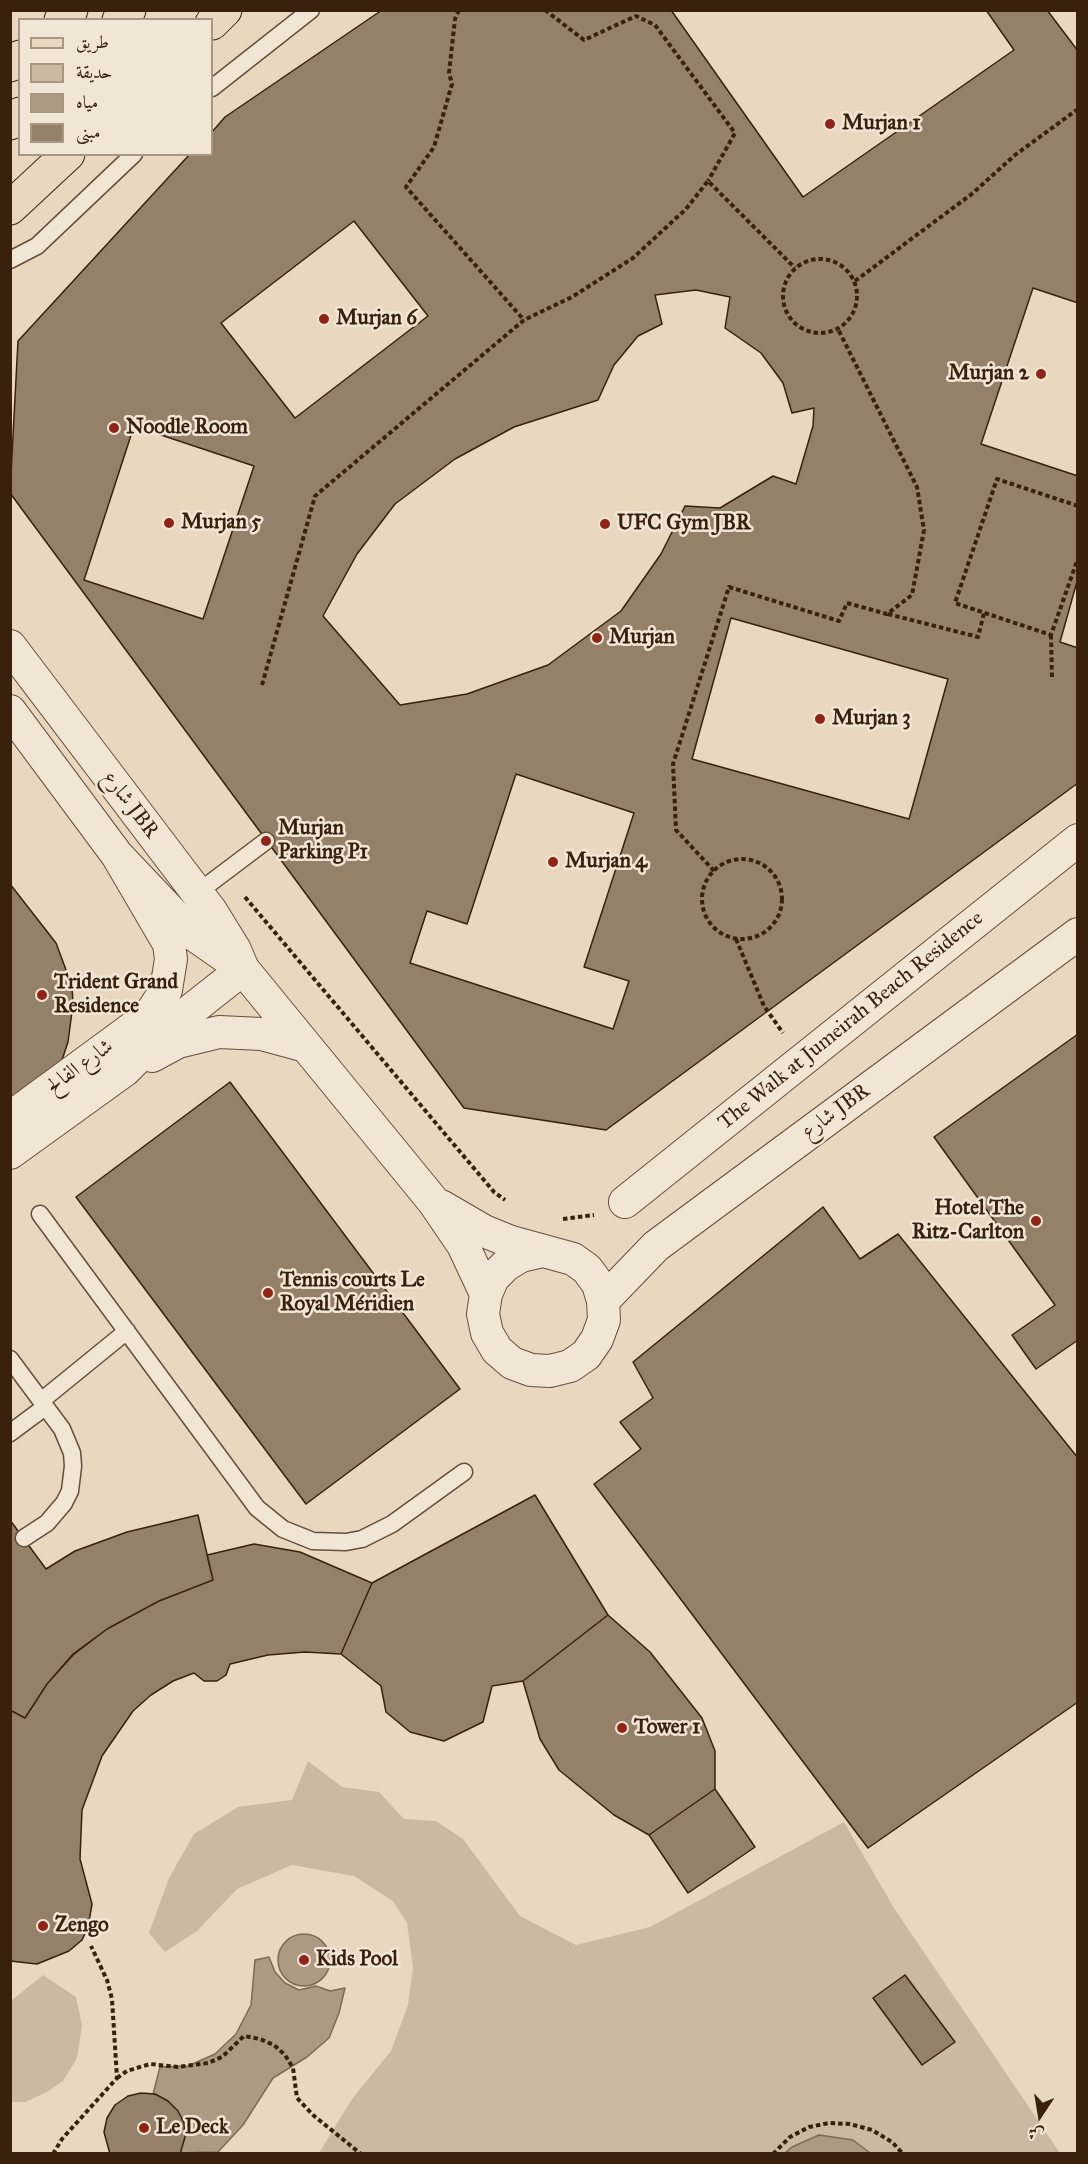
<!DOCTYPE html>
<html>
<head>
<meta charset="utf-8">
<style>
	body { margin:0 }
	#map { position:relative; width:1088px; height:2164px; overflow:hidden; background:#e9d8bf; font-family:"IM FELL Great Primer",Amiri,serif }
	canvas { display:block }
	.frame { position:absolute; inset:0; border:12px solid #39210e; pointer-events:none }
	.legend { position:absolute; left:18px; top:18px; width:195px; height:138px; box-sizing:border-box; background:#f1e6d5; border:2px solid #a79785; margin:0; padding:8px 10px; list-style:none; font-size:18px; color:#39210e }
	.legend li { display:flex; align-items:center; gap:12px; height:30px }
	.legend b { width:30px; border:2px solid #a79785 }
	.north { position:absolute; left:1010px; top:2086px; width:60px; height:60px; -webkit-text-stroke:4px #f1e6d5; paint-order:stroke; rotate:192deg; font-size:16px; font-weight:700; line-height:24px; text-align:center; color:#39210e }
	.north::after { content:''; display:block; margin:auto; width:21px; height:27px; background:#39210e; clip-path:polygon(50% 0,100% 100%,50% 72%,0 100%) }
</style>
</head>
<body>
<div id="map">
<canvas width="1088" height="2164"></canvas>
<div class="frame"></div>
<ul class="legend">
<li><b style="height:8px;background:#e9d8bf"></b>طريق</li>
<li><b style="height:16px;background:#cbb9a1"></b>حديقة</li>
<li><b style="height:16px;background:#ad9a83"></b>مياه</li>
<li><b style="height:16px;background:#95806a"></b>مبنى</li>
</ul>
<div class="north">ش</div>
</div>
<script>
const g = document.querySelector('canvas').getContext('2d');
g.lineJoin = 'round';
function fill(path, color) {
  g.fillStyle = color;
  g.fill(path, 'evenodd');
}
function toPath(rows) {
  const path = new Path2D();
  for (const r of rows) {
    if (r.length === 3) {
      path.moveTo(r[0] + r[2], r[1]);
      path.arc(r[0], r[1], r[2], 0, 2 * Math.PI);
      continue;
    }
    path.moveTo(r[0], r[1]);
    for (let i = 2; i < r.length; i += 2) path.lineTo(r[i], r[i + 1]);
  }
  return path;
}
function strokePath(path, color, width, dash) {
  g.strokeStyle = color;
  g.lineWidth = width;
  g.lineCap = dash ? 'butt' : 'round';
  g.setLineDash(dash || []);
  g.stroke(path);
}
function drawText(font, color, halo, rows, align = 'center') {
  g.font = font + ' "IM FELL Great Primer",Amiri,serif';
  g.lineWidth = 5;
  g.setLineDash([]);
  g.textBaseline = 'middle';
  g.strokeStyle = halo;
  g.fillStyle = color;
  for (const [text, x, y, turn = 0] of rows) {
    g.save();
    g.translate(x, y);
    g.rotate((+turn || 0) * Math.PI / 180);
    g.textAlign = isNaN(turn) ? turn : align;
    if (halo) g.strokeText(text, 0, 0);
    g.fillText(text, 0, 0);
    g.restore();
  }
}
fill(toPath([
	[308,1761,342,1787,379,1792,404,1819,436,1821,463,1839,520,1916,576,1945,650,1927,844,1822,894,1908,1060,2153,319,2153,352,2099,391,2051,408,2005,413,1967,407,1923,393,1901,354,1876,292,1865,237,1889,197,1931,165,1952,149,1933,169,1878,194,1834,238,1807,292,1800],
	[43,1975,76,1997,82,2025,77,2058,63,2081,47,2092,25,2102,11,2102,11,2001]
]), '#cbb9a1');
const water = toPath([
	[304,1960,26],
	[269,1957,275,1972,285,1983,299,1990,316,1986,330,1991,345,1988,339,2013,329,2038,307,2057,273,2078,243,2125,218,2152,174,2153,151,2102,160,2067,188,2066,215,2054,236,2034,251,2005,255,1960,269,1957],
	[819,2135,853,2140,870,2153,785,2153,792,2147,819,2135]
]);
fill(water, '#ad9a83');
strokePath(water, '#7f6a54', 1.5);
const building = toPath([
	[382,10,1047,10,1078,51,1078,783,606,1130,464,1108,10,493,18,341,190,154,212,154,212,132,225,117,382,10],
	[671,10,986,10,1014,50,803,197,671,10],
	[354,221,428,316,295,418,221,323,354,221],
	[1033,288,1078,303,1078,476,981,444,1033,288],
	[696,290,730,297,725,328,761,353,783,383,792,413,814,408,813,426,796,484,773,476,720,508,685,506,661,554,621,611,548,665,467,694,400,705,323,616,357,554,395,504,455,459,514,427,598,400,614,365,638,336,662,324,655,295,696,290],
	[134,426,254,466,203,619,84,580,134,426],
	[1078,578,1078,648,1060,642,1078,578],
	[731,618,948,679,909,819,692,759,731,618],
	[516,774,634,813,584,967,629,981,613,1029,410,963,427,911,467,924,516,774],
	[10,884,56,943,72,986,73,1004,68,1042,60,1066,10,1103,10,884],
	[1078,1034,1078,1340,1036,1369,1012,1335,1055,1305,934,1137,1078,1034],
	[230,1082,460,1389,306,1504,76,1197,230,1082],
	[823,1207,860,1259,898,1234,1078,1458,1078,1702,868,1848,594,1484,641,1449,620,1422,653,1398,633,1362,823,1207],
	[535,1495,608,1615,523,1681,492,1686,483,1722,444,1741,410,1732,386,1712,381,1686,341,1654,372,1583,535,1495],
	[198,1515,213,1580,159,1601,107,1629,73,1654,47,1684,25,1718,10,1710,10,1520,46,1569,75,1551,127,1532,198,1515],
	[254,1544,300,1552,372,1583,341,1654,305,1652,268,1655,230,1664,226,1675,217,1681,204,1681,194,1673,173,1681,151,1695,133,1711,102,1756,82,1810,80,1859,92,1904,88,1927,82,1940,69,1951,37,1964,10,1961,10,1710,25,1718,47,1684,73,1655,107,1629,159,1601,213,1580,207,1555,254,1544],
	[608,1615,650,1652,702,1718,715,1751,715,1789,649,1835,614,1815,559,1770,540,1739,523,1681,608,1615],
	[715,1789,755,1847,688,1893,649,1835,715,1789],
	[905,1975,955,2042,922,2065,873,1998,905,1975],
	[141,2093,155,2094,168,2101,178,2111,184,2123,185,2137,180,2154,110,2154,104,2132,107,2118,115,2105,128,2096,141,2093]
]);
fill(building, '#95806a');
strokePath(building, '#39210e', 1.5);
const lane = toPath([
	[212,88,311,10],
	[10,260,37,246,134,154],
	[197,893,266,841],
	[40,1214,257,1508,283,1529,313,1541,346,1542,362,1539,392,1524,464,1472],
	[10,1359,62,1429,72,1453,73,1466,70,1491,64,1503,47,1523,24,1538],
	[41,1401,127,1331],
	[10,1433,45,1407]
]);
const street = toPath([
	[10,646,211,911,235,950,243,969,433,1201,463,1245,486,1294],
	[10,711,117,855,190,932,242,968],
	[152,1056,178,1042,219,1032,262,1034,306,1046],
	[10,1118,149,1016,166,990,171,959,169,944,117,855],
	[10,1153,125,1070,162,1033,243,969],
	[625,1202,1078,840],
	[441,1206,484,1231,511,1242,573,1259,587,1269,598,1284,603,1301,604,1320,597,1339,586,1355,570,1366,550,1371,531,1370,512,1363,497,1350,487,1333,483,1314,486,1294,493,1278,506,1265,521,1256,539,1252],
	[603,1301,656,1246,1078,934]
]);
const primary = toPath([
	[61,20,71,10],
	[119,20,129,10],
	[212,23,225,10],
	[10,65,20,57],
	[10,123,20,114],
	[10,208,68,154]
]);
strokePath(lane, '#654f3a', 19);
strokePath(street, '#654f3a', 34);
strokePath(primary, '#39210e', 35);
strokePath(toPath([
	[459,10,455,19,449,73,452,84,434,147,406,187,524,320],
	[545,10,584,40,636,16,655,25,735,133,708,181],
	[820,296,37],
	[855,281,973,193,1015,155,1078,109],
	[1078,506,997,479,955,603,1051,635,1078,558],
	[888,614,978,637,984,613],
	[1051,635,1052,678],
	[262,685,315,496,524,320,572,297,633,258,686,209,708,181,795,268],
	[742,899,40],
	[714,871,676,830,673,764,729,587,839,621,847,603,887,614,912,595,924,530,917,487,838,329],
	[245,897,494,1192,505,1200],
	[736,939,764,1006,783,1033],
	[563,1219,594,1215],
	[117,2078,127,2071,150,2064,178,2067,208,2063,222,2057,244,2036,260,2039,274,2045,285,2055,293,2068,297,2098,313,2115,361,2154],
	[53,2154,62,2139,117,2078,112,1999,107,1980,91,1946],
	[773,2154,790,2137,809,2127,829,2123,850,2124,872,2130,892,2142,903,2154]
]), '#39210e', 4, [4.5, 3]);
strokePath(lane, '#f1e6d5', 16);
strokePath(street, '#f1e6d5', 32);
strokePath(primary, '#e9d8bf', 33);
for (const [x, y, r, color] of [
	[830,124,6,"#8f2418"],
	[324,319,6,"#8f2418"],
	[1041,374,6,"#8f2418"],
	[114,428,6,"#8f2418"],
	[169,523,6,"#8f2418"],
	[605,524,6,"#8f2418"],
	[597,638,6,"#8f2418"],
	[820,719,6,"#8f2418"],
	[266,841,6,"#8f2418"],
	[553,862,6,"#8f2418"],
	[42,995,6,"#8f2418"],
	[1036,1221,6,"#8f2418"],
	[268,1293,6,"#8f2418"],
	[622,1728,6,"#8f2418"],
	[43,1926,6,"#8f2418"],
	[304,1960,6,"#8f2418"],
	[144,2128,6,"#8f2418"]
]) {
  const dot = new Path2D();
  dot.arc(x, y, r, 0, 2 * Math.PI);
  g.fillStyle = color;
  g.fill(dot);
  strokePath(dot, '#f1e6d5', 2);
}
drawText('bold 21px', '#39210e', '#f1e6d5', [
	["Murjan 1",842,124],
	["Murjan 6",336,319],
	["Murjan 2",1029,374,"right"],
	["Noodle Room",126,428],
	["Murjan 5",181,523],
	["UFC Gym JBR",617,524],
	["Murjan",609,638],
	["Murjan 3",832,719],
	["Murjan",278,829],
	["Parking P1",278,853],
	["Murjan 4",565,862],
	["Trident Grand",54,983],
	["Residence",54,1007],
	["Hotel The",1024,1209,"right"],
	["Ritz-Carlton",1024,1233,"right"],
	["Tennis courts Le",280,1281],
	["Royal Méridien",280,1305],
	["Tower 1",634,1728],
	["Zengo",55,1926],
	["Kids Pool",316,1960],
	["Le Deck",156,2128]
], 'left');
drawText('21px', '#39210e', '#f1e6d5', [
	["شارع JBR",130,805,53],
	["The Walk at Jumeirah Beach Residence",851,1021,-39],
	["شارع الفالح",80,1067,-36],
	["شارع JBR",836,1112,-36]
]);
</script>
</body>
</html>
